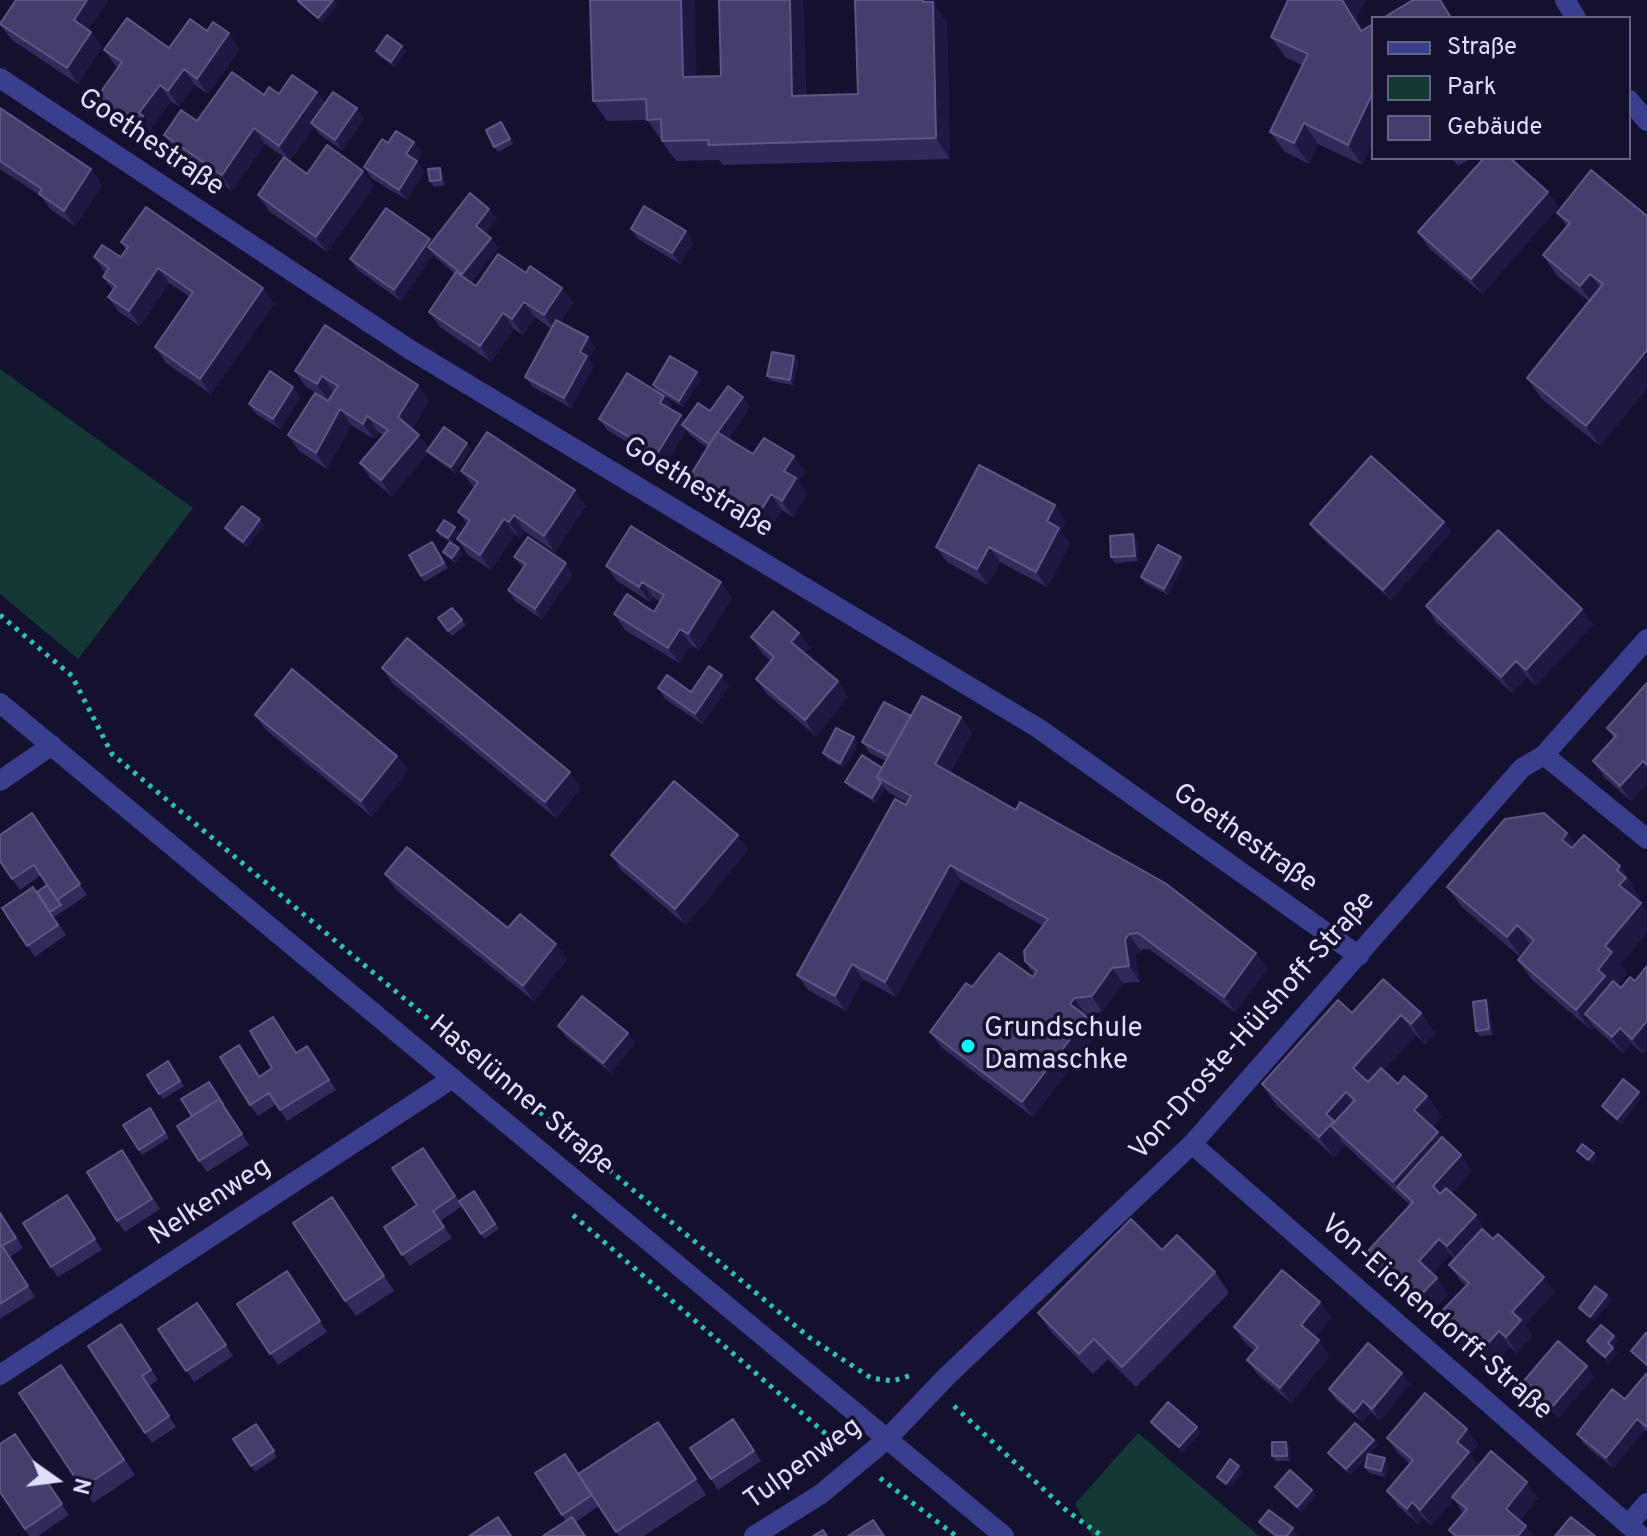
<!DOCTYPE html>
<html>
<head>
<meta charset="utf-8">
<style>
	body { margin:0 }
	#map { position:relative; width:1647px; height:1536px; overflow:hidden; background:#14112e; font-family:Overpass,sans-serif }
	canvas { display:block }
	.legend { position:absolute; left:1371px; top:16px; width:260px; height:144px; box-sizing:border-box; background:#14112e; border:2px solid #656382; margin:0; padding:10px 14px; list-style:none; font-size:24px; color:#dfdeff }
	.legend li { display:flex; align-items:center; gap:16px; height:40px }
	.legend b { width:40px; border:2px solid #656382 }
	.north { position:absolute; left:16px; top:1440px; width:80px; height:80px; -webkit-text-stroke:6px #14112e; paint-order:stroke; rotate:104deg; font-size:22px; font-weight:700; line-height:32px; text-align:center; color:#dfdeff }
	.north::after { content:''; display:block; margin:auto; width:28px; height:36px; background:#dfdeff; clip-path:polygon(50% 0,100% 100%,50% 72%,0 100%) }
</style>
</head>
<body>
<div id="map">
<canvas width="1647" height="1536"></canvas>
<ul class="legend">
<li><b style="height:10px;background:#3b3d8d"></b>Straße</li>
<li><b style="height:22px;background:#143834"></b>Park</li>
<li><b style="height:22px;background:#443e6d"></b>Gebäude</li>
</ul>
<div class="north">N</div>
</div>
<script>
const g = document.querySelector('canvas').getContext('2d');
g.lineJoin = 'round';
function fill(path, color) {
  g.fillStyle = color;
  g.fill(path, 'evenodd');
}
function toPath(rows) {
  const path = new Path2D();
  for (const r of rows) {
    path.moveTo(r[0], r[1]);
    for (let i = 2; i < r.length; i += 2) path.lineTo(r[i], r[i + 1]);
  }
  return path;
}
function strokePath(path, color, width, dash) {
  g.strokeStyle = color;
  g.lineWidth = width;
  g.lineCap = dash ? 'butt' : 'round';
  g.setLineDash(dash || []);
  g.stroke(path);
}
function drawText(font, color, halo, rows, align = 'center') {
  g.font = font + ' Overpass,sans-serif';
  g.lineWidth = 7;
  g.setLineDash([]);
  g.textBaseline = 'middle';
  g.strokeStyle = halo;
  g.fillStyle = color;
  for (const [text, x, y, turn = 0] of rows) {
    g.save();
    g.translate(x, y);
    g.rotate((+turn || 0) * Math.PI / 180);
    g.textAlign = isNaN(turn) ? turn : align;
    if (halo) g.strokeText(text, 0, 0);
    g.fillText(text, 0, 0);
    g.restore();
  }
}
fill(toPath([
	[0,369,193,508,78,659,0,594],
	[1138,1433,1259,1536,1092,1536,1075,1504]
]), '#143834');
strokePath(toPath([
	[0,615,72,676,112,754,810,1338,871,1378,893,1381,912,1375],
	[573,1215,841,1447],
	[954,1406,1067,1511,1102,1536],
	[880,1478,956,1536]
]), '#2ec3b1', 5, [4, 6]);
strokePath(toPath([
	[1565,0,1576,18],
	[0,78,409,349,1038,728,1359,956],
	[1629,100,1647,121],
	[0,703,1004,1536],
	[1544,755,1647,839],
	[0,781,52,745],
	[1192,1144,1641,1536],
	[0,1375,453,1078],
	[1628,1525,1647,1503],
	[754,1536,821,1494,887,1439,947,1376,1192,1144,1522,768,1544,755,1647,639]
]), '#3b3d8d', 20);
fill(toPath([
	[16,0,108,0,88,30,102,47,78,84,11,39,0,24],
	[719,0,803,0,806,96,858,94,855,0,936,0,936,8,947,23,950,159,723,165,719,160,676,161,647,120,607,121,593,101,697,77,721,76],
	[1288,0,1367,0,1364,1,1356,19,1363,30,1373,24,1373,142,1362,165,1318,144,1309,164,1285,152,1270,132,1302,65,1285,57,1271,37],
	[298,1,338,4,322,23,302,6],
	[207,31,240,49,208,94,195,85,179,106,171,101,151,128,154,132,143,147,104,119,93,103,118,68,115,65,104,50,169,48],
	[376,51,406,51,395,67,379,56],
	[317,92,325,104,364,119,342,150,319,134,314,127,290,161,265,144,232,191,175,150,164,135,264,95],
	[0,108,91,169,102,185,75,226,50,209,41,196,0,169],
	[501,122,513,144,498,152,494,147],
	[414,142,422,153,417,161,424,171,407,200,371,178,364,167,388,143],
	[1452,158,1472,158,1458,166],
	[443,173,445,185,434,187,430,181],
	[307,174,374,186,327,252,269,211,258,195],
	[1559,207,1482,294,1429,248,1418,232],
	[489,209,497,219,485,234,491,238,498,248,471,283,476,286,526,273,562,288,573,303,560,322,588,337,595,348,589,359,594,366,571,408,533,387,525,377,552,329,535,317,523,335,514,329,491,362,440,327,429,312,455,274,433,255,401,301,358,270,350,259,430,239,432,242],
	[1557,213,1647,216,1647,388,1600,446,1541,398,1527,378,1589,301,1557,276,1543,255,1567,226],
	[631,229,693,242,680,264,638,239],
	[121,242,263,288,274,304,211,394,166,363,155,347,190,297,169,283,140,326,119,312,108,297,113,290,103,277,106,274,94,257,121,257,126,250],
	[325,325,429,401,412,429,429,448,467,443,471,449,455,473,431,456,428,453,392,496,371,479,360,463,383,435,378,432,374,439,351,425,327,469,299,451,288,435,328,400,306,387,295,371],
	[794,356,798,362,793,385,771,381,767,376],
	[701,378,683,407,656,391,653,385],
	[664,396,672,406,670,409,681,415,685,421,743,397,750,407,728,439,753,454,794,456,805,472,798,482,807,494,793,517,782,510,768,533,701,492,690,476,707,448,690,435,686,430,665,465,607,430,599,419],
	[301,397,280,429,256,414,249,404],
	[461,471,586,506,555,552,524,531,520,538,515,534,491,570,468,555,457,539,467,524,458,512,474,488],
	[1066,521,1061,531,1070,544,1047,587,1000,562,988,585,947,562,936,547],
	[1444,522,1451,532,1391,600,1317,534,1310,524],
	[264,525,247,547,229,534,225,528],
	[437,531,459,532,452,543,459,548,463,553,456,563,447,557,443,552,450,542,440,536],
	[1137,540,1138,561,1115,563,1111,557],
	[432,542,448,568,424,582,421,576],
	[514,557,573,574,542,619,515,601,508,590,523,568],
	[1185,562,1168,595,1145,583,1141,577],
	[606,566,732,598,699,650,691,645,679,663,625,630,614,614,654,612,660,602,653,597,650,602,617,581],
	[1426,606,1582,609,1593,625,1536,685,1527,677,1512,693,1436,622],
	[452,608,466,625,452,636,438,618],
	[799,633,810,648,805,654,838,681,848,697,816,736,767,694,756,679,771,661,762,653,751,637],
	[382,668,581,788,556,818,393,684],
	[1647,683,1647,783,1631,801,1604,777,1593,761,1614,739,1607,728],
	[729,686,702,724,665,699,658,688,691,692],
	[255,715,397,756,408,771,372,817,266,730],
	[911,716,961,717,972,733,950,773,1256,953,1267,969,1235,1012,1149,949,1140,950,1135,956,1140,982,1123,983,1102,1012,1085,1014,1084,1015,1098,1032,1033,1117,941,1047,930,1032,972,987,1033,977,1034,975,1025,961,1043,926,961,880,896,997,863,979,846,1011,808,990,797,975,907,803,888,792,885,788,876,803,849,787,845,782,882,768,886,761,870,753,862,742],
	[858,743,844,768,826,758,823,753],
	[32,813,87,895,54,917,44,903,66,935,35,957,2,908,37,892,47,885,41,875,20,890,0,861],
	[1576,845,1620,866,1634,886,1633,888,1640,898,1638,901,1621,964,1627,973,1617,985,1643,1054,1631,1043,1623,1053,1594,1027,1591,1030,1532,980,1518,960,1520,957,1462,907,1447,887],
	[748,850,686,925,622,871,611,855],
	[385,874,508,928,556,944,567,959,534,1001,396,890],
	[1489,1006,1493,1035,1480,1036,1476,1031],
	[1352,1013,1421,1013,1435,1034,1425,1044,1416,1035,1383,1071,1398,1084,1442,1117,1432,1127,1461,1155,1472,1171,1452,1193,1486,1231,1485,1232,1555,1292,1525,1325,1532,1336,1517,1353,1510,1347,1491,1368,1450,1330,1439,1314,1466,1286,1460,1280,1449,1265,1455,1259,1450,1254,1432,1274,1448,1294,1428,1314,1378,1268,1367,1252,1410,1205,1345,1145,1334,1157,1276,1105,1262,1084],
	[558,1026,628,1033,635,1043,611,1073,566,1037],
	[280,1027,296,1053,315,1057,336,1090,287,1121,276,1104,258,1116,250,1105,247,1055,260,1076,272,1068],
	[168,1061,184,1086,163,1099,147,1075],
	[209,1082,249,1145,207,1172,199,1161,192,1116],
	[1642,1097,1621,1124,1605,1111,1602,1106],
	[150,1108,169,1138,142,1155,123,1125],
	[423,1148,459,1201,474,1191,499,1229,484,1239,462,1206,440,1221,452,1238,410,1266,384,1227,417,1205],
	[129,1161,160,1209,125,1232,117,1221],
	[67,1195,102,1250,58,1277,51,1267],
	[332,1197,394,1291,356,1316,345,1301],
	[0,1211,23,1248,10,1257,35,1297,0,1319],
	[1162,1250,1215,1272,1229,1293,1136,1387,1108,1359,1093,1374,1052,1333,1038,1313],
	[287,1271,327,1332,278,1365,237,1304],
	[1320,1302,1331,1318,1315,1337,1330,1356,1291,1403,1258,1375,1247,1360,1254,1351,1245,1343,1234,1327],
	[197,1303,233,1356,194,1382,158,1329],
	[121,1324,158,1380,149,1386,176,1427,152,1443,145,1433],
	[1614,1336,1618,1341,1612,1347,1617,1353,1609,1362,1590,1347,1587,1341],
	[1647,1373,1647,1432,1645,1430,1613,1468,1584,1444,1577,1434,1625,1399],
	[1594,1377,1559,1417,1530,1392,1523,1382],
	[72,1380,135,1475,93,1503,82,1488],
	[1410,1384,1380,1420,1371,1412,1362,1422,1336,1400,1329,1389],
	[733,1419,761,1461,718,1490,690,1448],
	[1151,1422,1197,1427,1201,1432,1183,1452,1154,1427],
	[256,1424,277,1457,255,1472,251,1466],
	[1467,1429,1478,1445,1470,1454,1478,1466,1538,1498,1520,1521,1526,1526,1533,1536,1453,1536,1449,1530,1463,1513,1454,1499,1431,1525,1423,1518,1418,1524,1398,1506,1387,1491,1410,1464,1398,1453,1387,1438],
	[15,1434,69,1515,38,1536,29,1536,0,1492],
	[669,1437,706,1495,644,1536,619,1536,599,1506,576,1522,566,1521,535,1473,579,1474],
	[1374,1440,1378,1445,1369,1454,1388,1464,1385,1477,1369,1473,1365,1467,1368,1456,1350,1475,1332,1458,1328,1453],
	[1286,1442,1290,1447,1290,1461,1276,1461,1272,1456],
	[1275,1487,1312,1490,1316,1495,1301,1512,1279,1492],
	[1259,1522,1297,1534,1295,1536,1273,1536,1263,1528]
]), '#312b5b');
fill(toPath([
	[87,0,108,0,84,36,74,20],
	[333,0,335,0,338,4,322,23,318,18],
	[681,0,695,0,697,98,683,77],
	[790,0,803,0,806,117,792,96],
	[923,0,936,0,936,8,947,23,950,159,936,138],
	[1342,0,1363,0,1364,1,1356,19,1373,48],
	[1440,0,1441,0,1453,18,1451,18],
	[91,32,102,47,78,84,67,68],
	[229,33,240,49,208,94,197,79],
	[402,46,406,51,395,67,391,62],
	[184,69,195,85,179,106,168,91],
	[160,85,171,101,151,128,154,132,143,147,132,132,139,113],
	[317,92,327,108,311,123,314,127,290,161,279,146],
	[1373,92,1373,142,1362,165,1348,145],
	[357,108,364,119,342,150,335,140],
	[1304,123,1318,144,1309,164,1294,143],
	[254,128,265,144,232,191,222,175],
	[414,142,422,153,414,165,406,154],
	[417,161,424,171,407,200,399,190],
	[440,168,443,173,445,185,441,180],
	[91,169,102,185,75,226,64,211],
	[363,171,374,186,327,252,316,237],
	[1548,192,1559,207,1482,294,1471,279],
	[489,209,497,219,483,237,476,226],
	[686,231,693,242,680,264,672,253],
	[491,238,498,248,469,285,462,274],
	[430,239,437,249,428,247,433,255,401,301,394,290],
	[158,268,169,283,140,326,129,311],
	[1590,274,1605,294,1595,306,1580,286],
	[263,288,274,304,211,394,200,379],
	[562,288,573,303,554,330,544,315],
	[524,302,535,317,523,335,512,319],
	[503,313,514,329,491,362,480,346],
	[588,337,595,348,589,359,594,366,571,408,564,398,580,352],
	[1647,350,1647,388,1600,446,1586,426],
	[794,356,798,362,793,385,790,380],
	[697,372,701,378,683,407,679,401],
	[322,376,333,391,328,400,317,384],
	[418,385,429,401,409,433,398,417],
	[293,387,301,397,280,429,273,419],
	[664,396,672,406,668,414,660,403],
	[743,397,750,407,716,455,709,444],
	[340,409,351,425,327,469,316,453],
	[681,415,688,426,682,425,686,430,665,465,657,454],
	[367,416,378,432,374,439,363,424],
	[419,435,430,450,392,496,381,480],
	[467,443,471,449,455,473,451,467],
	[794,456,805,472,798,482,807,494,793,517,782,501,784,471],
	[575,490,586,506,555,552,544,536],
	[771,494,782,510,768,533,757,517],
	[1055,505,1066,521,1061,531,1070,544,1047,587,1036,572,1047,521],
	[514,515,524,531,520,538,509,522],
	[260,519,264,525,247,547,243,542],
	[504,519,515,534,491,570,480,555],
	[1444,522,1451,532,1391,600,1383,590],
	[455,527,459,532,452,543,448,538],
	[1133,534,1137,540,1138,561,1135,556],
	[989,547,1000,562,988,585,977,569],
	[459,548,463,553,456,563,452,558],
	[1181,557,1185,562,1168,595,1164,589],
	[566,563,573,574,542,619,535,609],
	[642,582,653,597,650,602,639,587],
	[721,582,732,598,699,650,688,634],
	[1582,609,1593,625,1536,685,1526,670],
	[680,629,691,645,679,663,668,648],
	[799,633,810,648,802,658,791,642],
	[1516,661,1527,677,1512,693,1501,677],
	[722,675,729,686,702,724,695,714],
	[838,681,848,697,816,736,805,720],
	[961,717,972,733,946,780,935,764],
	[854,737,858,743,844,768,840,763],
	[397,756,408,771,372,817,361,801],
	[1643,761,1647,767,1647,783,1631,801,1620,786],
	[570,772,581,788,556,818,545,802],
	[881,783,885,788,876,803,872,798],
	[1567,833,1582,853,1576,860,1562,840],
	[738,835,748,850,686,925,675,909],
	[950,865,961,880,896,997,885,982],
	[1620,866,1634,886,1633,888,1640,898,1633,905,1619,885,1617,870],
	[1641,903,1647,912,1647,933,1621,964,1627,973,1613,988,1585,1014,1594,1027,1591,1030,1576,1010,1598,970,1605,946],
	[1517,925,1531,945,1521,957,1507,937],
	[1129,934,1140,950,1135,956,1140,982,1129,966,1125,940],
	[556,944,567,959,534,1001,523,986],
	[1256,953,1267,969,1235,1012,1224,997],
	[852,964,863,979,846,1011,835,996],
	[1112,968,1123,983,1102,1012,1092,996],
	[1074,998,1085,1014,1080,1020,1070,1004],
	[1486,1000,1489,1006,1493,1035,1489,1029],
	[1421,1013,1435,1034,1425,1044,1411,1024],
	[1401,1015,1416,1035,1367,1089,1353,1068],
	[1087,1017,1098,1032,1033,1117,1022,1102],
	[1647,1021,1647,1050,1643,1054,1632,1039],
	[1620,1028,1631,1043,1623,1053,1612,1037],
	[628,1033,635,1043,611,1073,603,1063],
	[1346,1092,1360,1112,1331,1126,1345,1145,1334,1157,1319,1137,1326,1114],
	[1639,1092,1642,1097,1621,1124,1617,1119],
	[1427,1096,1442,1117,1429,1131,1414,1110],
	[1438,1132,1453,1153,1397,1187,1393,1182],
	[1594,1153,1598,1158,1592,1165,1588,1160],
	[1461,1155,1472,1171,1444,1202,1433,1186],
	[1476,1215,1486,1231,1458,1262,1447,1246],
	[1439,1239,1450,1254,1430,1277,1419,1261],
	[1544,1277,1555,1292,1525,1325,1532,1336,1517,1353,1506,1337,1512,1312],
	[1437,1278,1448,1294,1428,1314,1417,1299],
	[1607,1295,1611,1300,1594,1322,1590,1317],
	[1320,1302,1331,1318,1312,1341,1301,1325],
	[1499,1331,1510,1347,1491,1368,1480,1352],
	[1614,1336,1618,1341,1612,1348,1608,1343],
	[1319,1340,1330,1356,1291,1403,1280,1388],
	[1613,1348,1617,1353,1609,1362,1605,1357],
	[1587,1366,1594,1377,1559,1417,1552,1407],
	[1402,1373,1410,1384,1380,1420,1372,1409],
	[1363,1401,1371,1412,1362,1422,1354,1412],
	[1637,1419,1645,1430,1613,1468,1606,1458],
	[1197,1427,1201,1432,1183,1452,1179,1447],
	[1467,1429,1478,1445,1470,1454,1480,1468,1431,1525,1420,1510,1457,1442],
	[1374,1440,1378,1445,1350,1475,1346,1469],
	[1286,1442,1290,1447,1290,1461,1287,1456],
	[1385,1458,1388,1464,1385,1477,1381,1471],
	[1239,1466,1243,1472,1230,1489,1226,1484],
	[1527,1482,1538,1498,1517,1524,1506,1509],
	[1312,1490,1316,1495,1301,1512,1297,1507],
	[1412,1502,1423,1518,1418,1524,1407,1509],
	[1526,1526,1533,1536,1518,1536],
	[1293,1528,1297,1534,1295,1536,1287,1536]
]), '#1e1842');
const building = toPath([
	[16,0,87,0,74,20,91,32,67,68,0,24,16,0],
	[299,0,333,0,318,18,298,1,299,0],
	[590,0,681,0,683,77,721,76,719,0,790,0,792,96,858,94,855,0,923,0,923,2,933,2,936,138,708,145,709,140,662,141,661,119,647,120,646,99,593,101,590,0],
	[1288,0,1342,0,1361,31,1373,24,1373,92,1348,145,1304,123,1294,143,1270,132,1308,54,1271,37,1288,0],
	[1413,0,1440,0,1451,18,1383,18,1413,0],
	[127,18,169,48,190,19,207,31,213,22,229,33,197,79,184,69,168,91,160,85,139,113,143,116,132,132,93,103,122,62,104,50,127,18],
	[387,35,402,46,391,62,376,51,387,35],
	[232,72,264,95,269,87,279,94,292,75,317,92,279,146,254,128,222,175,164,135,181,110,197,121,232,72],
	[333,92,357,108,335,140,311,123,333,92],
	[0,108,91,169,64,211,39,194,42,189,0,161,0,108],
	[501,122,510,139,494,147,486,130,501,122],
	[396,131,414,142,406,154,417,161,399,190,364,167,382,139,388,143,396,131],
	[327,145,363,171,316,237,258,195,284,157,307,174,327,145],
	[1484,158,1510,158,1548,192,1471,279,1418,232,1484,158],
	[440,168,441,180,430,181,428,169,440,168],
	[1591,170,1647,216,1647,350,1586,426,1527,378,1603,284,1590,274,1580,286,1543,255,1570,223,1557,213,1591,170],
	[470,193,489,209,476,226,491,238,462,274,428,247,470,193],
	[644,206,686,231,672,253,631,229,644,206],
	[146,207,263,288,200,379,155,347,193,292,158,268,129,311,108,297,116,286,103,277,109,268,94,257,102,245,121,257,128,247,121,242,146,207],
	[386,208,430,239,394,290,350,259,386,208],
	[498,254,526,273,530,266,562,288,544,315,524,302,512,319,503,313,480,346,429,312,456,272,476,286,498,254],
	[556,320,588,337,580,352,587,356,564,398,525,377,556,320],
	[325,325,418,385,398,417,419,435,381,480,360,463,388,430,367,416,363,424,340,409,316,453,288,435,315,393,328,401,338,386,322,376,317,384,295,371,325,325],
	[772,352,794,356,790,380,767,376,772,352],
	[670,356,697,372,679,401,653,385,670,356],
	[270,371,293,387,273,419,249,404,270,371],
	[627,373,664,396,660,403,681,415,657,454,599,419,627,373],
	[728,386,743,397,709,444,682,425,698,403,710,411,728,386],
	[444,427,467,443,451,467,427,451,444,427],
	[487,432,575,490,544,536,514,515,509,522,504,519,480,555,457,539,470,520,458,512,478,482,461,471,487,432],
	[717,432,753,454,764,438,794,456,784,471,796,478,782,501,771,494,757,517,690,476,717,432],
	[1371,456,1444,522,1383,590,1310,524,1371,456],
	[979,465,1055,505,1047,521,1059,528,1036,572,989,547,977,569,936,547,979,465],
	[242,506,260,519,243,542,225,528,242,506],
	[444,520,455,527,448,538,437,531,444,520],
	[631,526,721,582,688,634,680,629,668,648,614,614,627,594,654,612,664,595,642,582,639,587,606,566,631,526],
	[1498,530,1582,609,1526,670,1516,661,1501,677,1426,606,1498,530],
	[1133,534,1135,556,1111,557,1110,536,1133,534],
	[528,537,566,563,535,609,508,590,526,564,514,557,528,537],
	[432,542,444,563,421,576,409,555,432,542],
	[450,542,459,548,452,558,443,552,450,542],
	[1158,545,1181,557,1164,589,1141,577,1158,545],
	[452,608,462,620,448,631,438,618,452,608],
	[773,611,799,633,791,642,838,681,805,720,756,679,774,657,751,637,773,611],
	[407,638,570,772,545,802,382,668,407,638],
	[709,666,722,675,695,714,658,688,667,675,691,692,709,666],
	[292,669,397,756,361,801,255,715,292,669],
	[1647,683,1647,765,1643,761,1620,786,1593,761,1616,736,1607,728,1647,683],
	[922,696,961,717,935,764,1016,810,1020,802,1165,883,1256,953,1224,997,1138,933,1129,934,1125,940,1129,966,1112,968,1092,996,1074,998,1070,1004,1087,1017,1022,1102,930,1032,966,983,972,987,999,953,1033,977,1037,971,1025,961,1024,951,1048,919,950,865,885,982,852,964,835,996,797,975,895,799,906,805,911,796,877,777,922,696],
	[884,702,911,716,888,756,862,742,884,702],
	[836,728,854,737,840,763,823,753,836,728],
	[862,755,882,768,877,777,881,783,872,798,845,782,862,755],
	[674,781,738,835,675,909,611,855,674,781],
	[32,813,80,884,57,900,34,865,12,879,0,861,0,835,32,813],
	[1544,813,1567,833,1562,840,1572,848,1584,835,1620,866,1617,870,1626,878,1619,885,1641,903,1605,946,1612,952,1598,970,1605,976,1576,1010,1518,960,1534,940,1517,925,1507,937,1447,887,1505,819,1544,813],
	[407,847,508,928,520,914,556,944,523,986,385,874,407,847],
	[47,885,61,905,50,912,37,892,47,885],
	[33,887,58,925,27,946,2,908,33,887],
	[1647,966,1647,1021,1632,1039,1620,1028,1612,1037,1585,1014,1613,981,1621,988,1630,977,1635,981,1647,966],
	[1383,979,1421,1013,1411,1024,1401,1015,1353,1068,1368,1082,1381,1068,1398,1084,1404,1076,1427,1096,1414,1110,1438,1132,1393,1182,1331,1126,1355,1100,1346,1092,1326,1114,1334,1121,1319,1137,1262,1084,1338,1000,1352,1013,1383,979],
	[582,996,628,1033,603,1063,558,1026,582,996],
	[1486,1000,1489,1029,1476,1031,1473,1002,1486,1000],
	[273,1017,296,1053,307,1046,329,1080,280,1110,269,1093,250,1105,220,1057,239,1045,259,1077,272,1068,250,1031,273,1017],
	[168,1061,180,1081,159,1094,147,1075,168,1061],
	[1623,1079,1639,1092,1617,1119,1602,1106,1623,1079],
	[209,1082,223,1104,219,1099,192,1116,181,1099,209,1082],
	[219,1099,242,1134,199,1161,177,1126,219,1099],
	[150,1108,165,1133,139,1150,123,1125,150,1108],
	[1442,1137,1461,1155,1433,1186,1440,1194,1446,1188,1476,1215,1447,1246,1439,1239,1419,1261,1437,1278,1417,1299,1367,1252,1413,1202,1397,1187,1442,1137],
	[1582,1144,1594,1153,1588,1160,1577,1151,1582,1144],
	[423,1148,455,1196,433,1211,444,1227,402,1255,384,1227,417,1205,392,1168,423,1148],
	[122,1150,152,1199,117,1221,87,1172,122,1150],
	[474,1191,495,1224,481,1234,459,1201,474,1191],
	[67,1195,95,1239,51,1267,23,1223,67,1195],
	[332,1197,384,1276,345,1301,293,1223,332,1197],
	[0,1213,16,1238,2,1246,28,1286,0,1304,0,1213],
	[1131,1219,1162,1250,1177,1235,1215,1272,1122,1367,1094,1339,1079,1354,1038,1313,1131,1219],
	[1482,1229,1493,1239,1498,1234,1544,1277,1512,1312,1521,1320,1506,1337,1499,1331,1480,1352,1439,1314,1469,1283,1449,1265,1482,1229],
	[1282,1270,1320,1302,1301,1325,1319,1340,1280,1388,1247,1360,1258,1347,1234,1327,1282,1270],
	[287,1271,320,1321,270,1354,237,1304,287,1271],
	[1595,1286,1607,1295,1590,1317,1579,1308,1595,1286],
	[197,1303,226,1345,186,1371,158,1329,197,1303],
	[121,1324,151,1370,142,1376,169,1416,145,1433,88,1346,121,1324],
	[1601,1325,1614,1336,1608,1343,1613,1348,1605,1357,1587,1341,1601,1325],
	[1647,1332,1647,1365,1631,1351,1647,1332],
	[1558,1341,1587,1366,1552,1407,1523,1382,1558,1341],
	[1368,1343,1402,1373,1372,1409,1363,1401,1354,1412,1329,1389,1368,1343],
	[61,1365,124,1460,82,1488,19,1393,61,1365],
	[1647,1373,1647,1427,1637,1419,1606,1458,1577,1434,1612,1389,1625,1399,1647,1373],
	[1425,1393,1467,1429,1457,1442,1469,1452,1420,1510,1412,1502,1407,1509,1387,1491,1413,1460,1387,1438,1425,1393],
	[1168,1402,1197,1427,1179,1447,1151,1422,1168,1402],
	[733,1419,754,1451,711,1479,690,1448,733,1419],
	[658,1422,696,1479,616,1532,578,1474,658,1422],
	[1355,1423,1374,1440,1346,1469,1328,1453,1355,1423],
	[256,1424,274,1451,251,1466,233,1439,256,1424],
	[15,1434,62,1504,25,1529,0,1492,0,1444,15,1434],
	[1272,1442,1286,1442,1287,1456,1272,1456,1272,1442],
	[1491,1451,1527,1482,1506,1509,1526,1526,1518,1536,1456,1536,1449,1530,1467,1509,1452,1497,1491,1451],
	[565,1454,592,1495,562,1515,535,1473,565,1454],
	[1368,1454,1385,1458,1381,1471,1365,1467,1368,1454],
	[1230,1459,1239,1466,1226,1484,1217,1477,1230,1459],
	[1290,1470,1312,1490,1297,1507,1275,1487,1290,1470],
	[1269,1510,1293,1528,1287,1536,1277,1536,1259,1522,1269,1510],
	[498,1517,511,1536,469,1536,498,1517],
	[572,1517,585,1536,543,1536,572,1517],
	[1571,1517,1595,1536,1555,1536,1571,1517],
	[873,1520,884,1536,848,1536,873,1520],
	[823,1530,827,1536,813,1536,823,1530]
]);
fill(building, '#443e6d');
strokePath(building, '#5c5784', 2);
for (const [x, y, r, color] of [
	[968,1046,8,"#0af5ff"]
]) {
  const dot = new Path2D();
  dot.arc(x, y, r, 0, 2 * Math.PI);
  g.fillStyle = color;
  g.fill(dot);
  strokePath(dot, '#14112e', 3);
}
drawText('28px', '#dfdeff', '#14112e', [
	["Goethestraße",150,144,34],
	["Goethestraße",697,489,31],
	["Goethestraße",1244,840,35],
	["Von-Droste-Hülshoff-Straße",1254,1027,-48],
	["Haselünner Straße",520,1097,40],
	["Nelkenweg",211,1203,-33],
	["Von-Eichendorff-Straße",1435,1319,41],
	["Tulpenweg",804,1465,-36]
]);
drawText('28px', '#dfdeff', '#14112e', [
	["Grundschule",984,1030],
	["Damaschke",984,1062]
], 'left');
</script>
</body>
</html>
